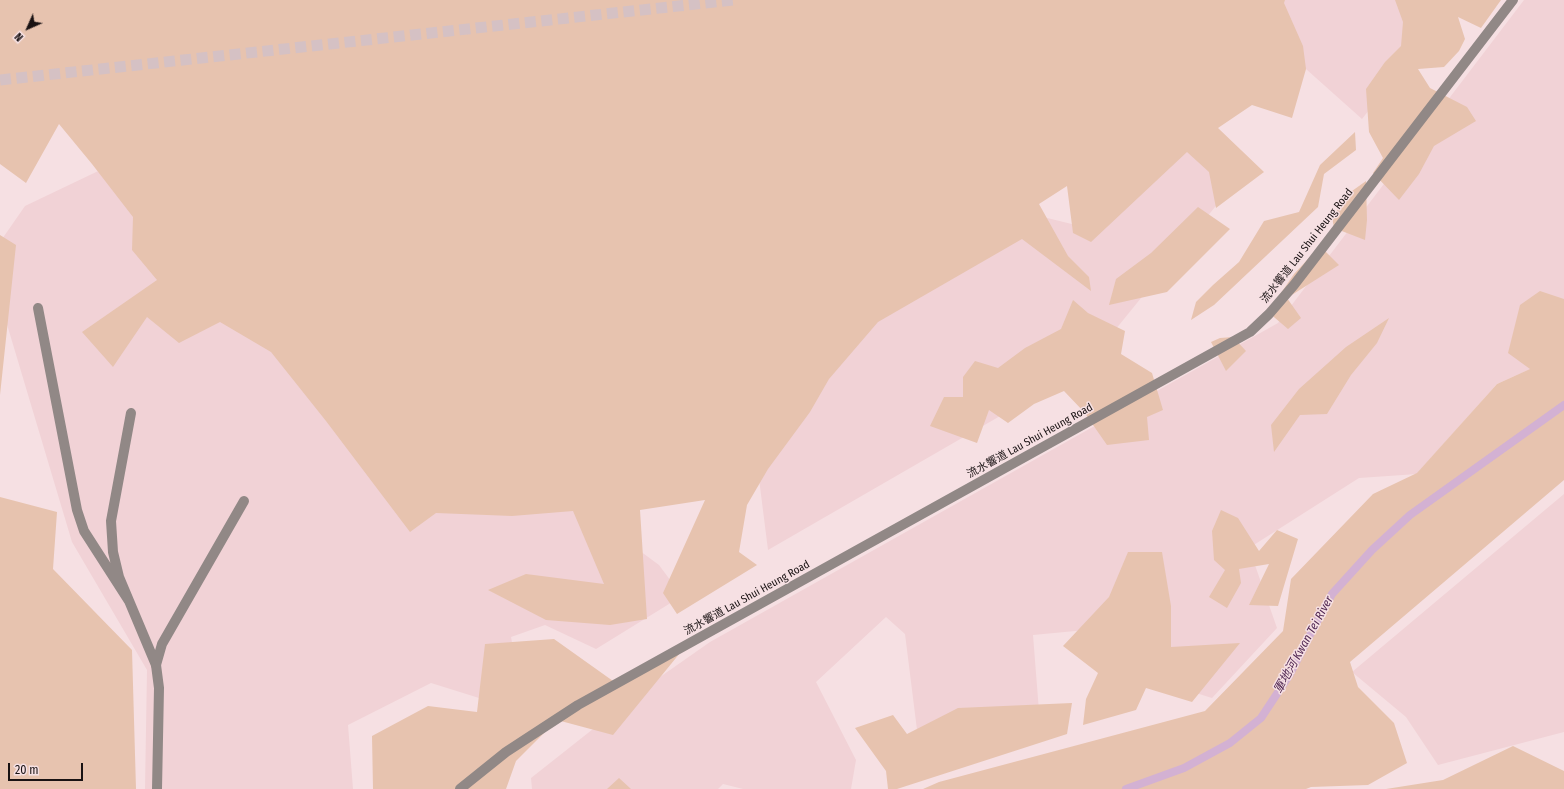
<!DOCTYPE html>
<html>
<head>
<meta charset="utf-8">
<style>
	body { margin:0 }
	#map { position:relative; width:1564px; height:789px; overflow:hidden; background:#f6e0e3; font-family:"Fira Sans Condensed",sans-serif }
	canvas { display:block }
	.north { position:absolute; left:8px; top:8px; width:40px; height:40px; -webkit-text-stroke:3px #f6e0e3; paint-order:stroke; rotate:225deg; font-size:11px; font-weight:700; line-height:16px; text-align:center; color:#191213 }
	.north::after { content:''; display:block; margin:auto; width:14px; height:18px; background:#191213; clip-path:polygon(50% 0,100% 100%,50% 72%,0 100%) }
	.scale { position:absolute; left:8px; top:763px; width:75px; height:18px; box-sizing:border-box; border:2px solid #191213; border-top:0; padding-left:5px; font-size:12px; line-height:14px; white-space:nowrap; color:#191213; -webkit-text-stroke:3px #f6e0e3; paint-order:stroke }
</style>
</head>
<body>
<div id="map">
<canvas width="1564" height="789"></canvas>
<div class="north">N</div>
<div class="scale">20 m</div>
</div>
<script>
const g = document.querySelector('canvas').getContext('2d');
g.lineJoin = 'round';
function fill(path, color) {
  g.fillStyle = color;
  g.fill(path, 'evenodd');
}
function toPath(rows) {
  const path = new Path2D();
  for (const r of rows) {
    path.moveTo(r[0], r[1]);
    for (let i = 2; i < r.length; i += 2) path.lineTo(r[i], r[i + 1]);
  }
  return path;
}
function strokePath(path, color, width, dash) {
  g.strokeStyle = color;
  g.lineWidth = width;
  g.lineCap = dash ? 'butt' : 'round';
  g.setLineDash(dash || []);
  g.stroke(path);
}
function drawText(font, color, halo, rows, align = 'center') {
  g.font = font + ' "Fira Sans Condensed","Noto Sans SC",sans-serif';
  g.lineWidth = 3;
  g.setLineDash([]);
  g.textBaseline = 'middle';
  g.strokeStyle = halo;
  g.fillStyle = color;
  for (const [text, x, y, turn = 0] of rows) {
    g.save();
    g.translate(x, y);
    g.rotate((+turn || 0) * Math.PI / 180);
    g.textAlign = isNaN(turn) ? turn : align;
    if (halo) g.strokeText(text, 0, 0);
    g.fillText(text, 0, 0);
    g.restore();
  }
}
fill(toPath([
	[1271,0,1455,0,1362,119,1306,69,1265,11],
	[1524,0,1564,0,1564,354,1497,384,1417,474,1359,478,1249,548,1277,628,1212,698,1161,682,1118,627,1033,635,1041,737,917,730,905,634,886,617,816,682,856,760,851,789,743,789,723,784,718,789,532,789,531,778,650,684,710,642,1278,323],
	[1190,130,1241,175,1085,367,768,550,756,455,840,335,1027,213,1096,230],
	[115,163,659,565,682,596,596,649,545,625,511,637,516,664,495,703,431,683,348,725,353,789,145,789,147,670,72,542,0,301,0,242,25,206],
	[1564,494,1564,732,1438,765,1406,717,1352,672]
]), '#f1d2d6');
fill(toPath([
	[0,0,1285,0,1284,3,1303,46,1306,69,1292,118,1252,105,1218,128,1264,172,1216,208,1209,172,1187,152,1091,242,1073,233,1067,186,1039,204,1068,256,1089,277,1091,291,1022,239,878,322,829,379,810,412,768,469,747,505,739,552,757,565,677,614,663,593,705,500,640,510,647,619,610,625,546,620,488,590,526,574,604,584,573,511,512,516,436,513,410,532,326,421,271,352,220,322,179,343,147,317,113,367,82,332,157,280,132,250,133,217,92,164,59,124,26,183,0,164],
	[1395,0,1501,0,1481,28,1458,17,1465,39,1459,51,1444,67,1418,69,1430,88,1467,107,1476,121,1434,146,1419,174,1399,200,1373,173,1383,158,1369,132,1366,89,1385,62,1401,46,1403,22],
	[1355,132,1356,150,1324,174,1318,207,1214,305,1191,320,1196,302,1213,285,1239,262,1264,221,1299,212,1320,165],
	[1366,181,1367,220,1365,240,1334,228,1332,217,1352,191],
	[1198,207,1230,229,1167,292,1109,305,1116,279,1151,253],
	[0,235,16,245,0,395],
	[1320,246,1339,265,1287,298,1301,318,1288,329,1268,312,1294,274],
	[1540,291,1564,299,1564,480,1350,662,1358,687,1394,723,1407,763,1368,785,1311,787,1306,789,923,789,939,782,1205,711,1283,631,1291,579,1373,494,1417,473,1497,384,1530,369,1508,353,1520,305],
	[1073,300,1088,313,1125,331,1121,354,1152,373,1163,410,1147,417,1149,440,1107,445,1084,412,1064,391,1034,404,1008,423,989,410,977,443,930,426,944,397,963,397,963,377,975,361,998,368,1025,348,1061,329],
	[1389,318,1377,343,1351,375,1327,414,1300,415,1274,452,1271,425,1299,389,1346,347],
	[1233,337,1246,351,1226,371,1211,342,1220,338],
	[0,497,57,512,53,569,132,650,136,789,0,789],
	[1221,510,1238,518,1259,551,1277,530,1298,539,1278,606,1249,605,1269,564,1239,569,1241,583,1227,608,1209,597,1225,570,1214,560,1212,531],
	[1128,552,1162,552,1171,606,1171,647,1240,643,1192,702,1146,688,1136,710,1083,725,1086,699,1098,673,1063,646,1109,597],
	[554,639,613,681,689,642,613,735,557,720,516,761,506,789,373,789,372,736,428,706,477,712,485,644],
	[1072,703,1067,734,897,789,888,789,886,771,855,728,893,715,907,734,958,708],
	[1513,746,1564,771,1564,789,1386,789,1443,780],
	[619,778,631,789,607,789]
]), '#e7c3af');
strokePath(toPath([
	[1126,789,1184,768,1230,743,1261,718,1290,674,1312,631,1332,594,1372,550,1410,515,1564,405]
]), '#d3b1d3', 8);
strokePath(toPath([
	[0,80,733,0]
]), '#d5c1c4', 11, [11, 5.5]);
strokePath(toPath([
	[38,308,77,510,84,531,129,601],
	[131,413,111,521,113,552,119,577,156,665],
	[156,665,162,644,244,501]
]), '#918886', 10);
strokePath(toPath([
	[156,665,159,688,157,789]
]), '#918886', 10);
strokePath(toPath([
	[460,789,506,752,578,705,1250,332,1269,314,1294,285,1513,0]
]), '#918886', 10);
drawText('11px', '#191213', '#f6e0e3', [
	["流水響道 Lau Shui Heung Road",1307,246,-52],
	["流水響道 Lau Shui Heung Road",1030,441,-29],
	["流水響道 Lau Shui Heung Road",747,598,-29]
]);
drawText('italic 12px', '#512753', '#f6e0e3', [
	["軍地河 Kwan Tei River",1304,645,-61]
]);
</script>
</body>
</html>
